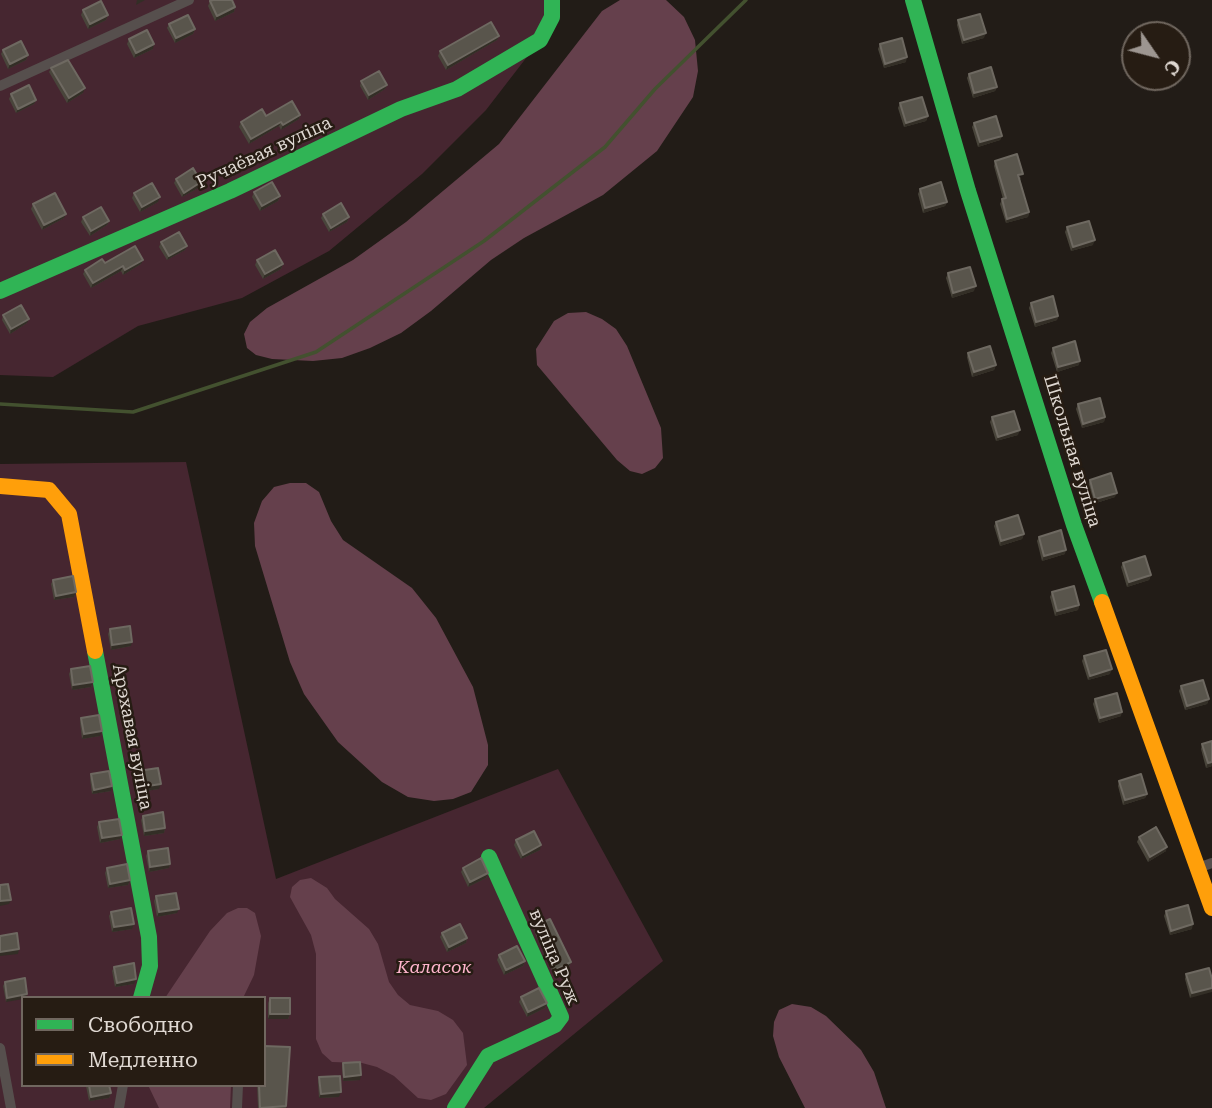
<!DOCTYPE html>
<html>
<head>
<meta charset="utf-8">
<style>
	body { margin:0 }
	#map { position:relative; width:1212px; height:1108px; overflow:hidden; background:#221c17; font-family:"Roboto Serif",serif }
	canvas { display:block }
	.legend { position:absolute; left:21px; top:996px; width:245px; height:91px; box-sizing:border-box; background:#261c13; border:2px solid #70675f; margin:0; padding:9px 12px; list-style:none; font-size:21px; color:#dfd8d2 }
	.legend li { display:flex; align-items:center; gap:14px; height:35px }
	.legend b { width:35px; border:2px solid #70675f }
	.north { position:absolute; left:1121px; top:21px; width:70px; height:70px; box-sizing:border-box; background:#261c13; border:2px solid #70675f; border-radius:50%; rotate:125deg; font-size:19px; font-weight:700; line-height:28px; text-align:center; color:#dfd8d2 }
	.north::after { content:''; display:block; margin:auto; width:24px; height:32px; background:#9d9691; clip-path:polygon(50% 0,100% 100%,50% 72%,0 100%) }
</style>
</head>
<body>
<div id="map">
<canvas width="1212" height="1108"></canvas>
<ul class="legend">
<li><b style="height:9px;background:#30b455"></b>Свободно</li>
<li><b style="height:9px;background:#ff9f0a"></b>Медленно</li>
</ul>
<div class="north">С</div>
</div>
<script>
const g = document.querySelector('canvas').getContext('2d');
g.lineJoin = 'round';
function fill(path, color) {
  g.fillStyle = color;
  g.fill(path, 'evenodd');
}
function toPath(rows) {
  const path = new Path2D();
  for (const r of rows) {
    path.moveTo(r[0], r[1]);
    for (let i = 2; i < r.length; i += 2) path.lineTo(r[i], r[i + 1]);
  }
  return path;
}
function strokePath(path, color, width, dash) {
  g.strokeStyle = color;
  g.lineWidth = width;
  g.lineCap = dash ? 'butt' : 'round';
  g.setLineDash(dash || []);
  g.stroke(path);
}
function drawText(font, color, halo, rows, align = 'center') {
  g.font = font + ' "Roboto Serif",serif';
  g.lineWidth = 5;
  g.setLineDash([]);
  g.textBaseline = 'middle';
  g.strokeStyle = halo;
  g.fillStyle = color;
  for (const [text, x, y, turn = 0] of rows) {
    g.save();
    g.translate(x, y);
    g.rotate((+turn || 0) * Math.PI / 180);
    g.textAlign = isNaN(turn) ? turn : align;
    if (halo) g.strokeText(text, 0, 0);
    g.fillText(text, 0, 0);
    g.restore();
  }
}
fill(toPath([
	[0,0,552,0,540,40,486,110,422,174,329,251,242,298,138,326,53,377,0,375],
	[186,462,276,879,558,769,663,961,484,1108,0,1108,0,464],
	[23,998,264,998,264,1085,23,1085]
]), '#462630');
fill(toPath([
	[620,0,666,0,684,17,695,40,698,71,693,97,657,151,603,195,524,238,491,260,431,311,401,333,370,348,342,358,313,361,272,359,256,355,247,348,244,334,250,322,267,308,353,260,406,222,499,144,602,11],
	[586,312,602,319,616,329,627,346,661,428,663,458,655,468,642,474,630,471,617,460,537,365,536,349,554,321,568,313],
	[290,483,306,483,319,492,331,521,343,540,412,588,436,618,473,687,488,745,488,765,471,792,453,799,434,801,408,797,382,782,338,742,304,694,290,662,255,546,254,523,262,501,274,487],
	[311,878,327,888,335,899,369,929,378,944,389,982,398,995,410,1005,438,1011,453,1020,463,1033,467,1065,446,1094,431,1100,418,1098,394,1076,377,1067,362,1063,332,1062,322,1053,316,1039,316,954,311,935,290,897,292,887,300,880],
	[238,908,247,908,255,913,261,936,254,975,243,998,165,998,210,931,227,913],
	[792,1004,811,1007,826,1016,861,1050,874,1072,886,1108,805,1108,779,1057,773,1036,774,1022,779,1010],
	[148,1085,231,1085,230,1108,159,1108]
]), '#65404c');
strokePath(toPath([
	[0,404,133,412,316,352,484,241,605,147,655,89,746,0]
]), '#43512f', 3.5);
strokePath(toPath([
	[0,86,189,0],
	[1198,868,1212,863],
	[0,1048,11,1108],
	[119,1108,123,1085],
	[237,1108,238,1085]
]), '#564f4d', 10);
strokePath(toPath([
	[913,0,968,191,1074,525,1102,602],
	[0,291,230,191,401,109,457,89,540,40,552,17,552,0],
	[95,651,149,937,150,966,141,998],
	[455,1108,488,1056,555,1025,561,1017,489,857]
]), '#30b455', 16);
strokePath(toPath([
	[0,486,49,490,69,514,95,651],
	[1102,602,1212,908]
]), '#ff9f0a', 16);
fill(toPath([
	[210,1,235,7,234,12,215,21,208,6],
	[83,10,108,15,106,20,88,29,81,15],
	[958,20,984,38,962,44,957,25],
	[169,24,195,29,193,34,175,43,167,28],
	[499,36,497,40,446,70,438,56,440,51],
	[129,39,153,49,134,58,127,44],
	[880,44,906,62,884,68,878,49],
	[3,50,28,55,26,60,8,69,1,54],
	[51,68,83,93,67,103,49,72],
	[969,74,997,87,995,91,973,98,967,78],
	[361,81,387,85,385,89,368,100,360,86],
	[11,94,36,100,34,104,16,113,9,99],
	[900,103,928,116,926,121,904,127,898,108],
	[300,115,299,119,281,130,279,126,249,144,239,127,241,122,266,116],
	[974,123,1002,136,1000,140,978,147,972,127],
	[995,161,1021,178,1020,179,1029,212,1028,217,1006,223,1000,204,1002,199,1003,199,994,166],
	[176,179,200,187,182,197,174,183],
	[920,189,947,202,945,206,923,213,918,194],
	[254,192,280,196,278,201,260,211,252,197],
	[134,193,158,202,140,212,132,198],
	[33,204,64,218,42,230,31,209],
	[323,214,349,217,347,222,329,232,321,218],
	[83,217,109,221,107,225,90,236,81,222],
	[1067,227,1093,245,1071,251,1065,232],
	[161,242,187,246,185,250,167,260,159,247],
	[257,260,283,264,281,269,263,279,255,265],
	[105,263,141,264,123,275,121,271,91,288,83,274,85,270],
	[948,273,974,291,952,298,946,278],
	[1031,303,1058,316,1057,320,1035,327,1029,308],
	[3,315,27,323,10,334,2,320],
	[1053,348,1079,365,1057,372,1051,353],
	[968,353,996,365,994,370,972,377,967,357],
	[1078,404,1105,417,1104,422,1082,428,1076,409],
	[992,417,1018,435,996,441,990,422],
	[1090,480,1115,497,1093,504,1088,485],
	[996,522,1024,534,1022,539,1000,546,994,526],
	[1039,537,1065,554,1042,561,1037,541],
	[1123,563,1151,575,1149,580,1127,587,1121,567],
	[53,580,76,592,74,597,54,600,51,584],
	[1052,592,1079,605,1078,610,1055,616,1050,597],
	[110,629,131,646,111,650,108,634],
	[1084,656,1110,674,1088,680,1082,661],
	[71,669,93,682,91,687,72,690,69,674],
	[1181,686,1209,699,1207,704,1185,710,1179,691],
	[1095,699,1121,716,1099,723,1093,704],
	[81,718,100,736,82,739,80,723],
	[1212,741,1212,766,1206,768,1201,749,1202,744],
	[138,771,159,789,139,792,136,776],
	[91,774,111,791,92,794,90,779],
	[1119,781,1147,794,1145,798,1123,805,1118,786],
	[143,816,165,828,164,833,144,836,141,820],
	[99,822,122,835,120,839,100,843,97,827],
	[1139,837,1166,851,1148,862,1137,842],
	[516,840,540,850,521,859,514,845],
	[148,851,170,864,169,868,149,872,146,856],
	[107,868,130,880,128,885,108,888,105,873],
	[463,868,488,873,486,878,468,887,461,872],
	[156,896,177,913,157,917,154,901],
	[1166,911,1192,929,1170,935,1164,916],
	[111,912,132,929,112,932,109,916],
	[535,926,571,962,569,967,554,975,534,931],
	[442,933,467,938,466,943,447,952,440,937],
	[499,955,525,961,523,966,504,975,497,960],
	[114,967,134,984,115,987,112,971],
	[1186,974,1212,979,1190,998,1185,979],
	[25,978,6,1002,3,986,5,982],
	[521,997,547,1003,545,1008,527,1017,519,1002],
	[270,998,290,1014,288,1019,268,1019,268,1003],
	[343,1063,360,1080,343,1081,342,1068],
	[319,1077,339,1097,319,1098,318,1082],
	[109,1085,111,1093,109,1098,89,1101,86,1086],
	[257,1085,264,1085,286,1106,286,1108,258,1108]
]), '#49453b');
fill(toPath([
	[137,0,145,0,136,5],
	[235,7,234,12,215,21,217,16],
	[108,15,106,20,88,29,90,24],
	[195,29,193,34,175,43,176,38],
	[986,33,984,38,962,44,964,40],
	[499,36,497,40,446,70,448,65],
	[154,44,153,49,134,58,136,53],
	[28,55,26,60,8,69,10,64],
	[907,57,906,62,884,68,885,64],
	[387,85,385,89,368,100,369,95],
	[997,87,995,91,973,98,974,93],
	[85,88,83,93,67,103,69,98],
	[36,100,34,104,16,113,18,109],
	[300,115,299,119,281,130,283,125],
	[928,116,926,121,904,127,906,123],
	[281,122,279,126,249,144,251,139],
	[1002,136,1000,140,978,147,980,142],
	[201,182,200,187,182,197,184,193],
	[280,196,278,201,260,211,262,206],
	[160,197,158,202,140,212,142,207],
	[947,202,945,206,923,213,925,208],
	[1029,212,1028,217,1006,223,1007,219],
	[66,214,64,218,42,230,44,225],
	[349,217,347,222,329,232,331,228],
	[109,221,107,225,90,236,91,231],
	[1095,240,1093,245,1071,251,1073,247],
	[187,246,185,250,167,260,169,256],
	[143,260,141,264,123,275,125,270],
	[283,264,281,269,263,279,265,274],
	[123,266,121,271,91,288,93,283],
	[976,286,974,291,952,298,953,293],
	[1058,316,1057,320,1035,327,1036,322],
	[29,319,27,323,10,334,11,329],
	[1080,361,1079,365,1057,372,1058,367],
	[996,365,994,370,972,377,974,372],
	[1105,417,1104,422,1082,428,1083,424],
	[1020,430,1018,435,996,441,998,437],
	[1117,493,1115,497,1093,504,1095,499],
	[1024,534,1022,539,1000,546,1001,541],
	[1066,550,1065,554,1042,561,1044,556],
	[1151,575,1149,580,1127,587,1129,582],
	[76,592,74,597,54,600,56,596],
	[1079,605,1078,610,1055,616,1057,611],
	[132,642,131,646,111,650,112,645],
	[1112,669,1110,674,1088,680,1090,676],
	[93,682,91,687,72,690,73,685],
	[1209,699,1207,704,1185,710,1187,706],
	[1122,712,1121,716,1099,723,1100,718],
	[102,731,100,736,82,739,84,734],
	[1212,762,1212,766,1206,768,1208,763],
	[161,784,159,789,139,792,141,787],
	[112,786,111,791,92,794,94,790],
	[1147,794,1145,798,1123,805,1125,800],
	[165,828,164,833,144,836,145,831],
	[122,835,120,839,100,843,102,838],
	[541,845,540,850,521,859,523,855],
	[1167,847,1166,851,1148,862,1150,857],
	[170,864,169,868,149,872,150,867],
	[488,873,486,878,468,887,470,882],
	[130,880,128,885,108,888,110,884],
	[11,900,9,904,0,906,0,901],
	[179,909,177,913,157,917,159,912],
	[134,924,132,929,112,932,114,927],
	[1193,924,1192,929,1170,935,1171,931],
	[467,938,466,943,447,952,449,947],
	[19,949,18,954,0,956,0,952],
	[525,961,523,966,504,975,506,970],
	[571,962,569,967,554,975,555,970],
	[136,979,134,984,115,987,117,983],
	[1212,988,1212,992,1190,998,1192,993],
	[27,994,26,998,23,998,23,999,6,1002,7,998],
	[547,1003,545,1008,527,1017,528,1012],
	[270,1014,290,1014,288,1019,268,1019],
	[361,1075,360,1080,343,1081,344,1077],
	[341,1092,339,1097,319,1098,321,1094],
	[111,1093,109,1098,89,1101,91,1097]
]), '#332e26');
const building = toPath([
	[213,0,232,0,235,7,217,16,210,1,213,0],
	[101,1,108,15,90,24,83,10,101,1],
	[980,14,986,33,964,40,958,20,980,14],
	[188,15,195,29,176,38,169,24,188,15],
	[491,22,499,36,448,65,440,51,491,22],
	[147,30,154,44,136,53,129,39,147,30],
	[902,38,907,57,885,64,880,44,902,38],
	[21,41,28,55,10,64,3,50,21,41],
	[68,60,85,88,69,98,51,68,68,60],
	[991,67,997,87,974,93,969,74,991,67],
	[379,71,387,85,369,95,361,81,379,71],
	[29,85,36,100,18,109,11,94,29,85],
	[922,97,928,116,906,123,900,103,922,97],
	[292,101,300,115,283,125,281,122,251,139,241,122,262,109,266,116,292,101],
	[996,116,1002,136,980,142,974,123,996,116],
	[1017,154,1023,174,1018,175,1029,212,1007,219,1002,199,1006,198,995,161,1017,154],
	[193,168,201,182,184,193,176,179,193,168],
	[272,182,280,196,262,206,254,192,272,182],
	[941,182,947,202,925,208,920,189,941,182],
	[152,183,160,197,142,207,134,193,152,183],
	[55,193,66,214,44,225,33,204,55,193],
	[341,203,349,217,331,228,323,214,341,203],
	[101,207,109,221,91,231,83,217,101,207],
	[1089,221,1095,240,1073,247,1067,227,1089,221],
	[179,232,187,246,169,256,161,242,179,232],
	[135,246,143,260,125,270,123,266,93,283,85,270,102,259,105,263,135,246],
	[275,250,283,264,265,274,257,260,275,250],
	[970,267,976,286,953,293,948,273,970,267],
	[1053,296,1058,316,1036,322,1031,303,1053,296],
	[21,305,29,319,11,329,3,315,21,305],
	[1075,341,1080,361,1058,367,1053,348,1075,341],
	[990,346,996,365,974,372,968,353,990,346],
	[1100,398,1105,417,1083,424,1078,404,1100,398],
	[1014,411,1020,430,998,437,992,417,1014,411],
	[1111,473,1117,493,1095,499,1090,480,1111,473],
	[1018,515,1024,534,1001,541,996,522,1018,515],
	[1061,530,1066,550,1044,556,1039,537,1061,530],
	[1145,556,1151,575,1129,582,1123,563,1145,556],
	[73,576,76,592,56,596,53,580,73,576],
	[1074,586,1079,605,1057,611,1052,592,1074,586],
	[130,626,132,642,112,645,110,629,130,626],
	[1106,650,1112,669,1090,676,1084,656,1106,650],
	[90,666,93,682,73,685,71,669,90,666],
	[1203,680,1209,699,1187,706,1181,686,1203,680],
	[1117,693,1122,712,1100,718,1095,699,1117,693],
	[99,715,102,731,84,734,81,718,99,715],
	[1212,741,1212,762,1208,763,1202,744,1212,741],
	[158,768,161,784,141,787,138,771,158,768],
	[109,771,112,786,94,790,91,774,109,771],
	[1141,774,1147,794,1125,800,1119,781,1141,774],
	[163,812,165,828,145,831,143,816,163,812],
	[119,819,122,835,102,838,99,822,119,819],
	[1156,827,1167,847,1150,857,1139,837,1156,827],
	[534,831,541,845,523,855,516,840,534,831],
	[168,848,170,864,150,867,148,851,168,848],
	[481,858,488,873,470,882,463,868,481,858],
	[127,864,130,880,110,884,107,868,127,864],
	[8,884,11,900,0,901,0,885,8,884],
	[176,893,179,909,159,912,156,896,176,893],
	[1188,905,1193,924,1171,931,1166,911,1188,905],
	[131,908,134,924,114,927,111,912,131,908],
	[550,919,571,962,555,970,535,926,550,919],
	[460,924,467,938,449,947,442,933,460,924],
	[17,933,19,949,0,952,0,936,17,933],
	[517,946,525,961,506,970,499,955,517,946],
	[134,963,136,979,117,983,114,967,134,963],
	[1209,968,1212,979,1212,988,1192,993,1186,974,1209,968],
	[25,978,27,994,7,998,5,982,25,978],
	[539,988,547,1003,528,1012,521,997,539,988],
	[270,998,290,998,290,1014,270,1014,270,998],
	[264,1046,290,1047,286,1106,260,1108,259,1085,264,1085,264,1046],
	[360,1062,361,1075,344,1077,343,1063,360,1062],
	[340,1076,341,1092,321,1094,319,1077,340,1076],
	[89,1085,109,1085,111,1093,91,1097,89,1085]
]);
fill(building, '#59554c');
strokePath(building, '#6e6961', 2);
drawText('18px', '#dfd8d2', '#261c13', [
	["Ручаёвая вуліца",264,153,-25],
	["Школьная вуліца",1072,451,73],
	["Арэхавая вуліца",132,737,79],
	["вуліца Руж",554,957,67]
]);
drawText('italic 18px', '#ffb5cd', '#261c13', [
	["Каласок",434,968]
]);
</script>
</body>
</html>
